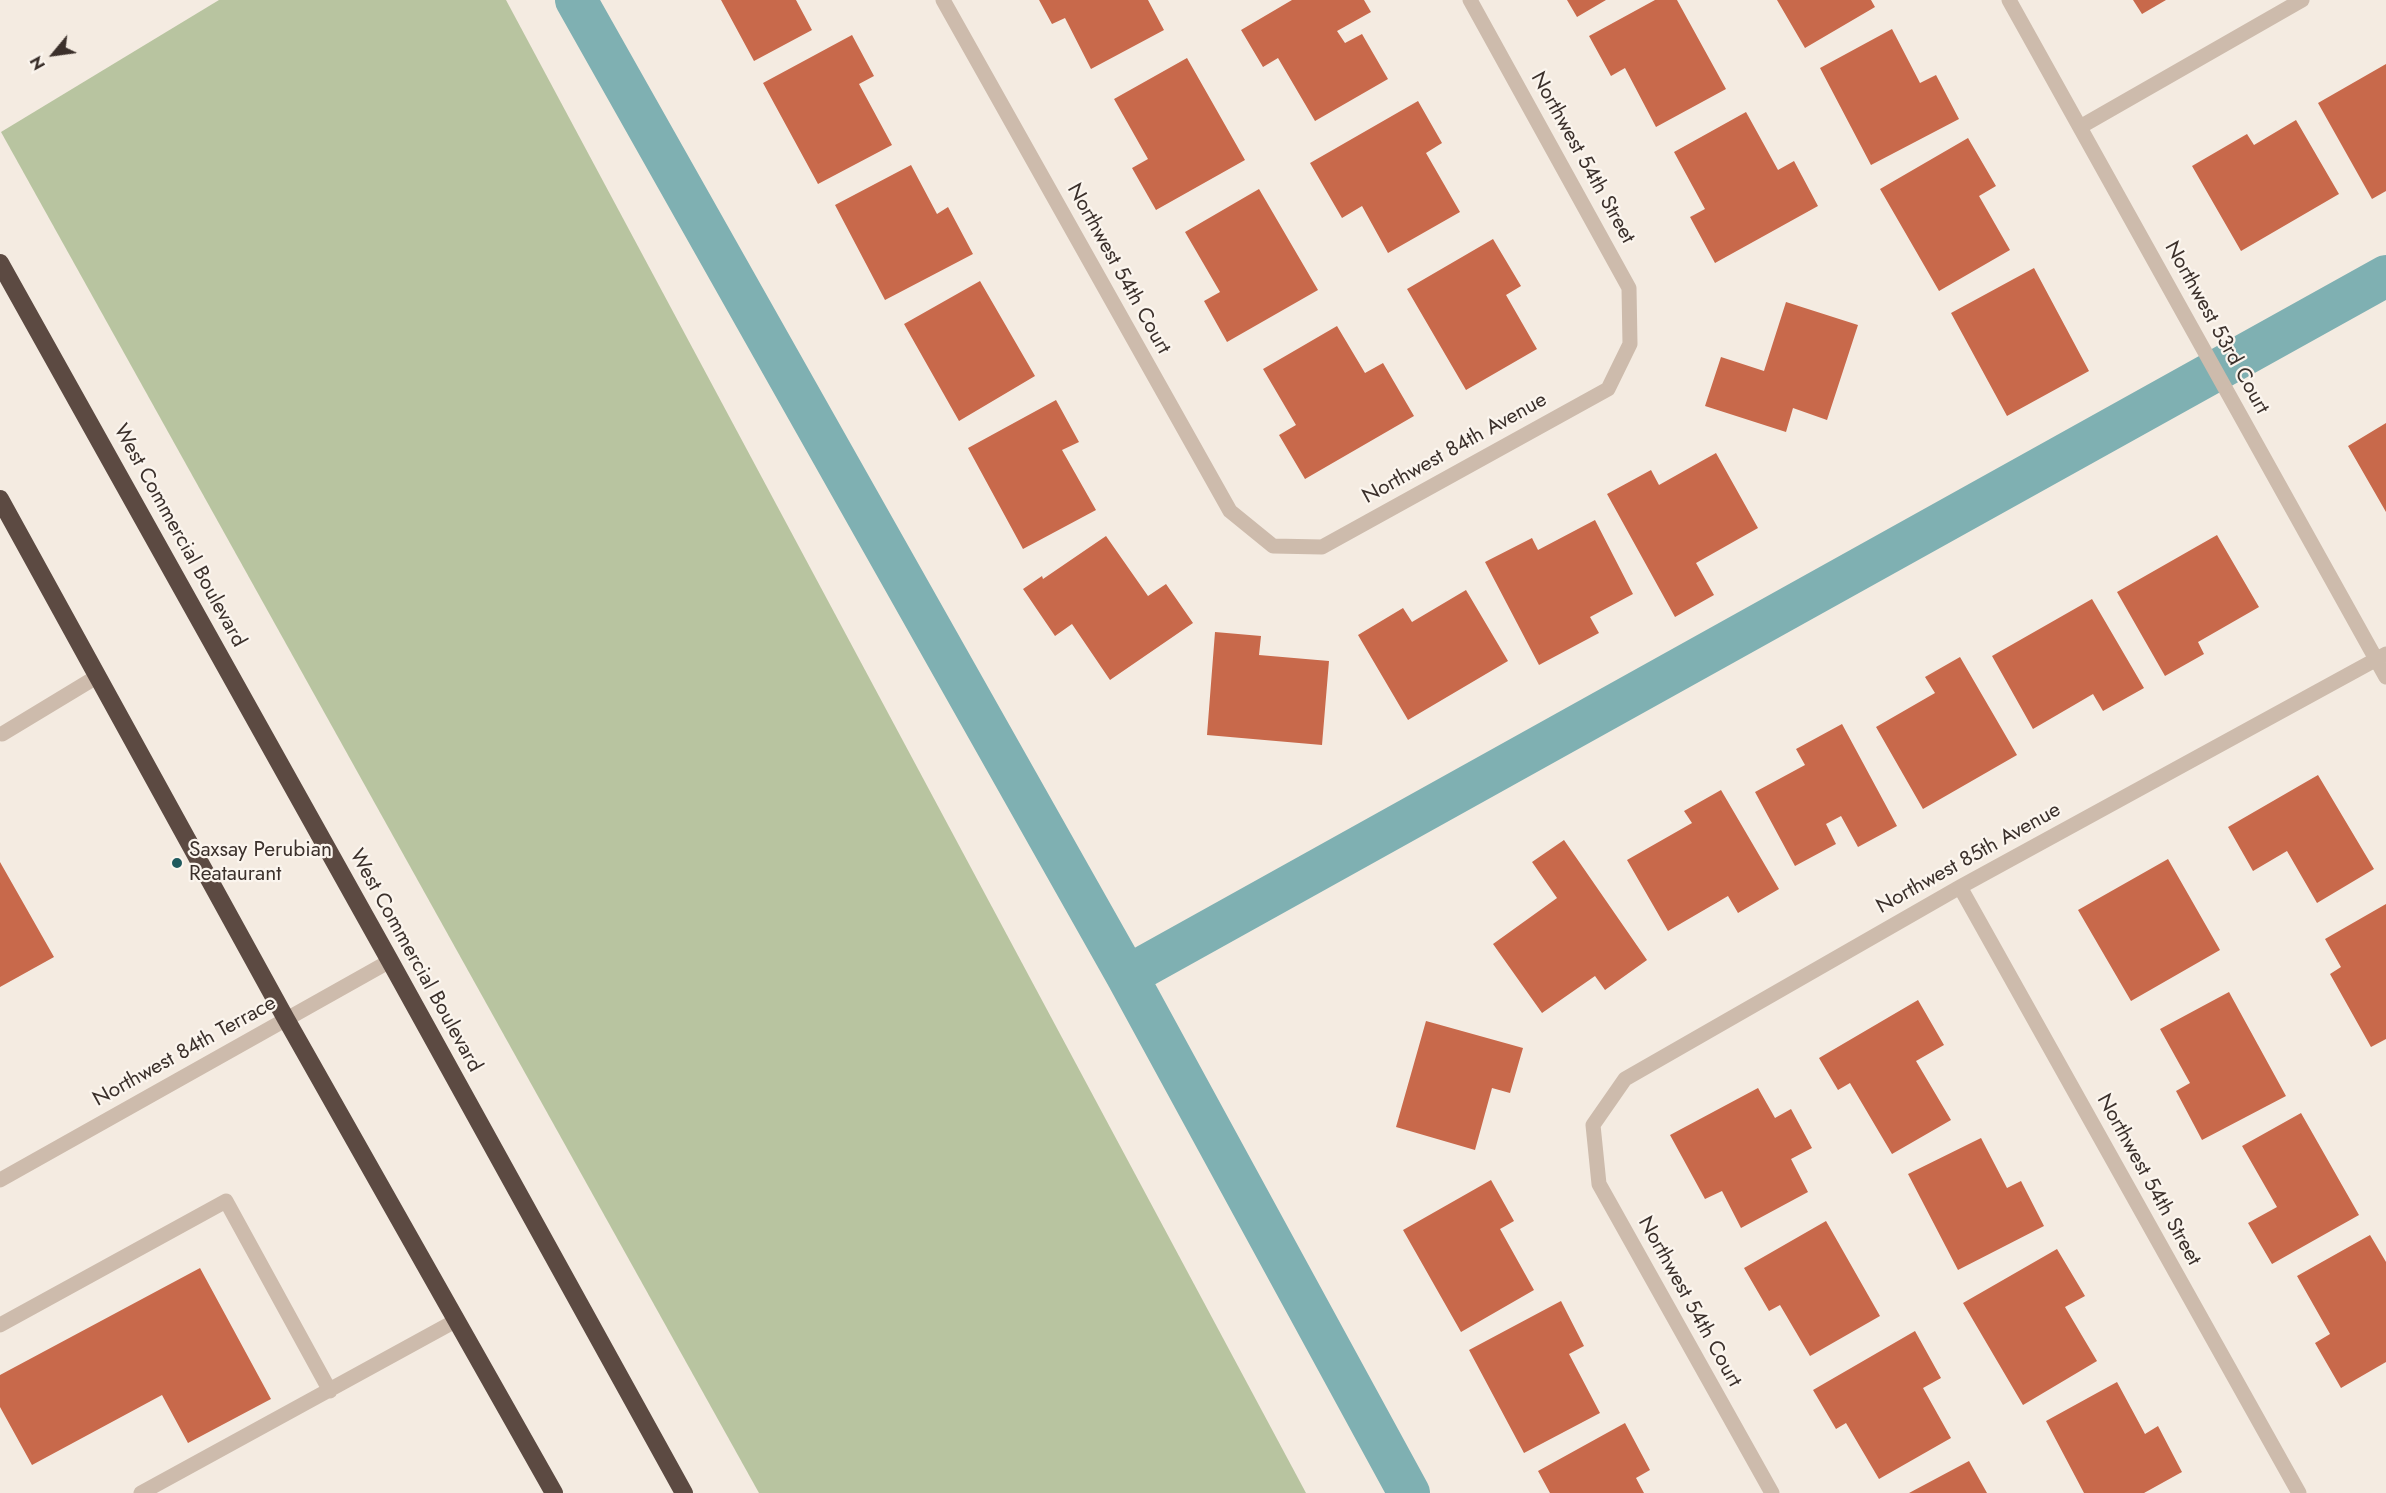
<!DOCTYPE html>
<html>
<head>
<meta charset="utf-8">
<style>
	body { margin:0 }
	#map { position:relative; width:2386px; height:1493px; overflow:hidden; background:#f4ebe1; font-family:Jost,sans-serif }
	canvas { display:block }
	.north { position:absolute; left:24px; top:24px; width:60px; height:60px; -webkit-text-stroke:4px #fbf5ee; paint-order:stroke; rotate:241deg; font-size:16px; font-weight:700; line-height:24px; text-align:center; color:#3b302b }
	.north::after { content:''; display:block; margin:auto; width:21px; height:27px; background:#3b302b; clip-path:polygon(50% 0,100% 100%,50% 72%,0 100%) }
</style>
</head>
<body>
<div id="map">
<canvas width="2386" height="1493"></canvas>
<div class="north">N</div>
</div>
<script>
const g = document.querySelector('canvas').getContext('2d');
g.lineJoin = 'round';
function fill(path, color) {
  g.fillStyle = color;
  g.fill(path, 'evenodd');
}
function toPath(rows) {
  const path = new Path2D();
  for (const r of rows) {
    path.moveTo(r[0], r[1]);
    for (let i = 2; i < r.length; i += 2) path.lineTo(r[i], r[i + 1]);
  }
  return path;
}
function strokePath(path, color, width, dash) {
  g.strokeStyle = color;
  g.lineWidth = width;
  g.lineCap = dash ? 'butt' : 'round';
  g.setLineDash(dash || []);
  g.stroke(path);
}
function drawText(font, color, halo, rows, align = 'center') {
  g.font = font + ' Jost,sans-serif';
  g.lineWidth = 4.5;
  g.setLineDash([]);
  g.textBaseline = 'middle';
  g.strokeStyle = halo;
  g.fillStyle = color;
  for (const [text, x, y, turn = 0] of rows) {
    g.save();
    g.translate(x, y);
    g.rotate((+turn || 0) * Math.PI / 180);
    g.textAlign = isNaN(turn) ? turn : align;
    if (halo) g.strokeText(text, 0, 0);
    g.fillText(text, 0, 0);
    g.restore();
  }
}
fill(toPath([
	[219,0,506,0,1306,1493,759,1493,1,132]
]), '#b8c4a0');
strokePath(toPath([
	[576,0,1127,976,1409,1493],
	[1127,976,2386,276]
]), '#7fb0b2', 42);
fill(toPath([
	[721,0,796,0,812,30,754,61],
	[1039,0,1148,0,1164,30,1091,69,1065,18,1052,24],
	[1292,0,1364,0,1371,12,1337,31,1345,43,1362,34,1388,79,1315,121,1278,58,1263,67,1241,30],
	[1567,0,1606,0,1577,17],
	[1655,0,1677,0,1726,89,1656,127,1625,68,1611,76,1589,36],
	[1777,0,1871,0,1875,7,1805,48],
	[2133,0,2166,0,2142,14],
	[1892,29,1920,83,1936,75,1959,119,1871,165,1820,68],
	[852,35,874,76,859,84,892,145,818,184,763,83],
	[1187,58,1245,160,1156,210,1132,168,1148,159,1114,99],
	[2386,64,2386,191,2372,199,2318,103],
	[1418,101,1442,143,1426,153,1460,212,1388,253,1362,206,1342,218,1310,163],
	[1746,112,1778,170,1794,161,1818,206,1715,263,1690,217,1705,209,1674,152],
	[2296,120,2339,194,2241,251,2192,166,2247,134,2254,145],
	[1968,138,1996,186,1979,196,2010,250,1939,291,1880,189],
	[911,165,937,214,948,207,973,254,885,300,835,205],
	[1259,189,1318,290,1227,342,1204,301,1220,292,1185,232],
	[1493,239,1521,286,1506,295,1537,349,1466,390,1407,289],
	[2034,268,2089,371,2007,416,1951,313],
	[980,281,1035,376,959,421,904,324],
	[1786,302,1858,325,1827,420,1793,408,1786,432,1705,406,1721,357,1764,371],
	[1337,326,1365,373,1383,363,1414,416,1305,479,1279,435,1296,425,1263,369],
	[1056,400,1079,442,1062,450,1096,510,1023,549,968,448],
	[2386,423,2386,512,2348,446],
	[1716,453,1758,528,1696,563,1714,595,1675,617,1607,494,1651,470,1659,485],
	[1595,520,1633,594,1590,617,1599,633,1539,665,1485,562,1532,538,1538,550],
	[2217,535,2259,607,2198,642,2204,654,2165,676,2117,592],
	[1106,536,1148,596,1166,584,1193,623,1110,680,1072,624,1055,636,1023,589,1042,576,1043,579],
	[1466,590,1508,661,1408,720,1358,635,1403,608,1412,622],
	[2092,599,2144,688,2103,711,2093,694,2033,729,1992,656],
	[1215,632,1261,636,1259,655,1329,661,1322,745,1207,735],
	[1960,657,2017,755,1923,809,1876,727,1935,693,1925,677],
	[1842,724,1897,826,1858,847,1841,816,1826,824,1836,844,1795,866,1755,792,1805,765,1796,749],
	[2318,775,2374,869,2317,903,2287,851,2253,871,2228,827],
	[1721,790,1779,889,1738,913,1728,896,1668,931,1627,860,1692,823,1684,811],
	[1564,840,1647,960,1605,990,1595,976,1542,1013,1493,944,1557,898,1532,862],
	[2168,859,2220,950,2131,1001,2078,910],
	[0,862,54,957,0,987],
	[2386,904,2386,1039,2371,1047,2330,974,2341,967,2325,939],
	[2229,992,2286,1096,2202,1140,2176,1091,2190,1083,2160,1029],
	[1918,1000,1944,1045,1916,1061,1951,1120,1892,1154,1850,1083,1838,1090,1819,1058],
	[1426,1021,1523,1048,1510,1093,1492,1088,1475,1150,1396,1127],
	[1758,1088,1775,1118,1791,1109,1812,1148,1791,1159,1808,1192,1741,1228,1722,1191,1705,1199,1670,1135],
	[2301,1113,2359,1215,2272,1264,2248,1223,2277,1207,2242,1146],
	[1981,1138,2007,1188,2021,1181,2044,1226,1958,1270,1908,1174],
	[1491,1180,1514,1221,1500,1229,1534,1290,1461,1332,1403,1230],
	[1826,1221,1880,1316,1810,1356,1780,1305,1769,1311,1744,1268],
	[2370,1235,2386,1262,2386,1362,2341,1388,2315,1343,2330,1334,2297,1276],
	[2057,1249,2085,1296,2065,1307,2097,1361,2023,1405,1963,1303],
	[200,1268,271,1399,188,1443,162,1395,32,1465,0,1407,0,1375],
	[1561,1301,1584,1346,1569,1354,1600,1413,1524,1453,1469,1350],
	[1915,1331,1941,1378,1923,1388,1951,1438,1879,1479,1846,1423,1836,1429,1813,1390],
	[2117,1382,2145,1434,2158,1426,2182,1472,2144,1493,2084,1493,2046,1421],
	[1625,1423,1650,1470,1636,1478,1644,1493,1550,1493,1538,1471],
	[1969,1461,1987,1493,1909,1493]
]), '#c8694b');
strokePath(toPath([
	[943,0,1230,511,1273,546,1322,547,1608,389,1630,344,1629,288,1470,0],
	[2009,0,2386,677],
	[2080,127,2302,0],
	[2,734,98,676],
	[1960,887,2299,1493],
	[0,1180,390,961],
	[0,1325,226,1201,330,1391],
	[141,1493,457,1320],
	[1772,1493,1599,1184,1593,1125,1625,1079,1960,887,2386,654]
]), '#cdbbac', 15);
strokePath(toPath([
	[0,263,390,961,684,1493],
	[0,499,286,1019,554,1493]
]), '#5c4a42', 18);
for (const [x, y, r, color] of [
	[177,863,6,"#1f5a5e"]
]) {
  const dot = new Path2D();
  dot.arc(x, y, r, 0, 2 * Math.PI);
  g.fillStyle = color;
  g.fill(dot);
  strokePath(dot, '#fbf5ee', 2);
}
drawText('21px', '#3b302b', '#fbf5ee', [
	["Northwest 54th Street",1582,158,61],
	["Northwest 54th Court",1118,269,61],
	["Northwest 53rd Court",2216,328,61],
	["Northwest 84th Avenue",1455,449,-29],
	["West Commercial Boulevard",179,536,61],
	["Northwest 85th Avenue",1969,859,-29],
	["West Commercial Boulevard",415,961,61],
	["Northwest 84th Terrace",185,1052,-29],
	["Northwest 54th Street",2148,1180,61],
	["Northwest 54th Court",1689,1302,61]
]);
drawText('21px', '#3b302b', '#fbf5ee', [
	["Saxsay Perubian",189,851],
	["Reataurant",189,875]
], 'left');
</script>
</body>
</html>
